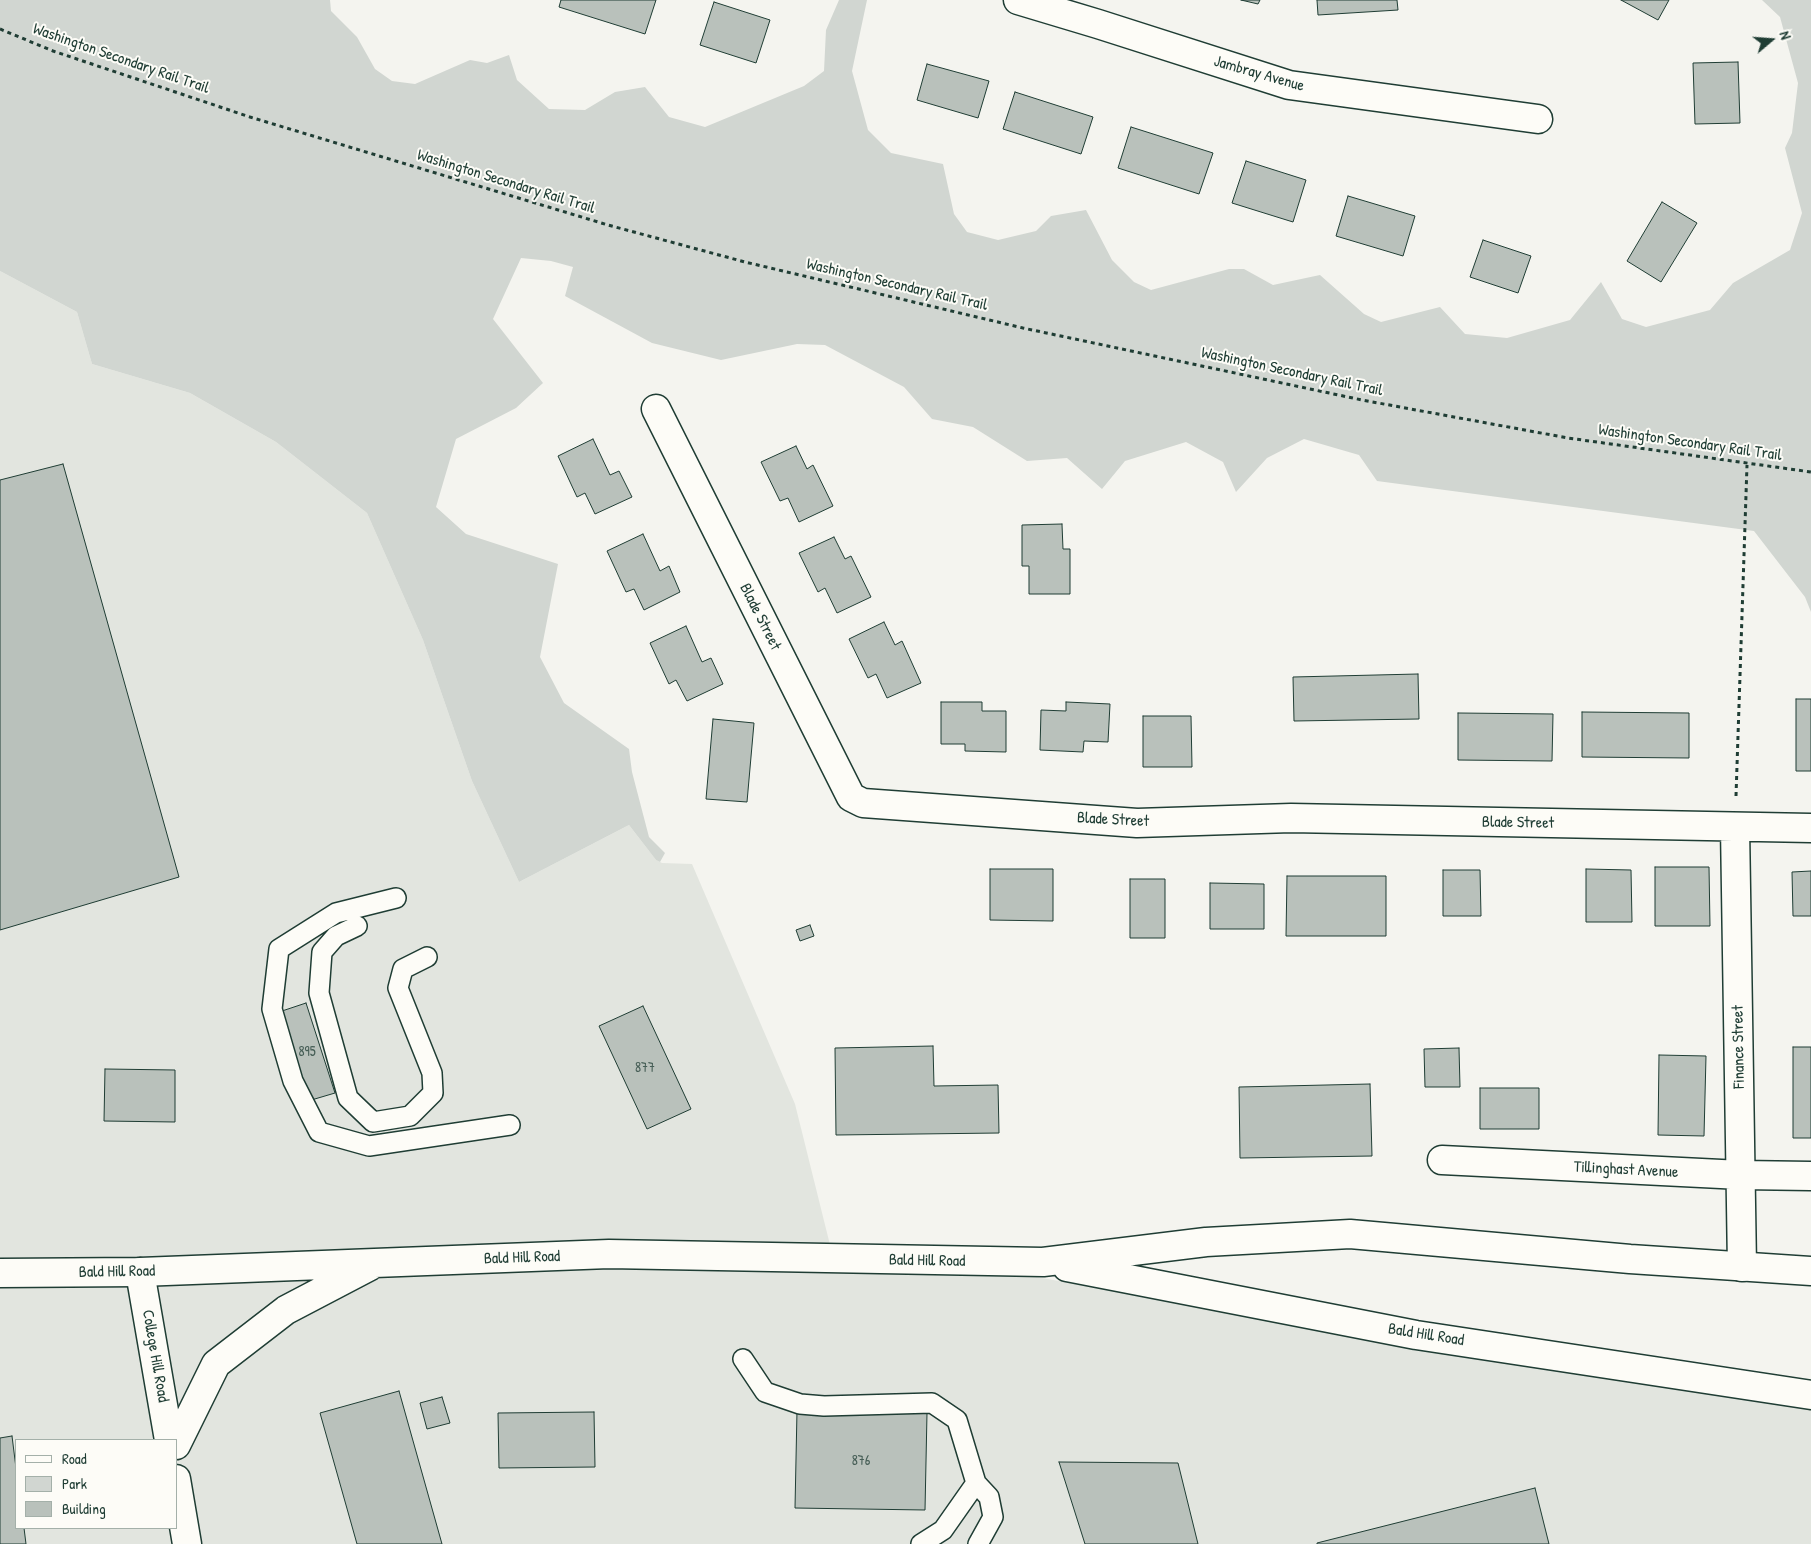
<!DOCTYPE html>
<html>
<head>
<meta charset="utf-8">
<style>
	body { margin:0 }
	#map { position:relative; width:1811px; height:1544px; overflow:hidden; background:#f4f4ef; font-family:"Patrick Hand",sans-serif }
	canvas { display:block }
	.legend { position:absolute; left:15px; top:1439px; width:162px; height:90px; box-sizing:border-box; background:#fdfcf7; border:1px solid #a4b0a9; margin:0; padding:6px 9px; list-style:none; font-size:15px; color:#1f3d34 }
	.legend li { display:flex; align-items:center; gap:10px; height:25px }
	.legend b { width:25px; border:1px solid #a4b0a9 }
	.north { position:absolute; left:1746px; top:15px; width:50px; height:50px; -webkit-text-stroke:4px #fdfcf7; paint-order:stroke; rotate:72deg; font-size:14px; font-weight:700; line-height:20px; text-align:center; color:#1f3d34 }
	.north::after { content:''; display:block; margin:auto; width:18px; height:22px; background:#1f3d34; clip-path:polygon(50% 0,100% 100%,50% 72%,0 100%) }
</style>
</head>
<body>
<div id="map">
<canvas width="1811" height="1544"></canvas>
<ul class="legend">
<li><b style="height:6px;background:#fdfcf7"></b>Road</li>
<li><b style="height:14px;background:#d1d6d1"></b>Park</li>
<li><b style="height:14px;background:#b9c1bb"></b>Building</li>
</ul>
<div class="north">N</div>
</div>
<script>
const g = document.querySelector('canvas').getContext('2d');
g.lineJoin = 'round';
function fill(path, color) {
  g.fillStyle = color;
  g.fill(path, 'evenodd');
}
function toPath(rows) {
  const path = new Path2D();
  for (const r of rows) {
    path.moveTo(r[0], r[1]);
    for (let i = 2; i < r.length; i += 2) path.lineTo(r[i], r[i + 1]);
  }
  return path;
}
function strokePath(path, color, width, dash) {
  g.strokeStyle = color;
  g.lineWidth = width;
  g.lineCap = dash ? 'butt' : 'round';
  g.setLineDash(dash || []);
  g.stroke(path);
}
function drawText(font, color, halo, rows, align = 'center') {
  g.font = font + ' "Patrick Hand",sans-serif';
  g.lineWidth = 4;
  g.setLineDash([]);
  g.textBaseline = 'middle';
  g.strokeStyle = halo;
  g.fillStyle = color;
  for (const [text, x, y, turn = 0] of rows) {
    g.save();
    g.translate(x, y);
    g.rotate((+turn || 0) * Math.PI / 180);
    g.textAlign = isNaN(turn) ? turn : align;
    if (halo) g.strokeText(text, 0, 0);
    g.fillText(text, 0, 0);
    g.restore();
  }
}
fill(toPath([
	[0,271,77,312,92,364,190,393,276,442,367,513,423,640,472,781,519,882,629,825,656,860,662,863,692,864,795,1104,833,1257,1009,1272,1207,1308,1811,1396,1811,1544,0,1544],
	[16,1440,176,1440,176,1528,16,1528]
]), '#e2e5df');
fill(toPath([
	[0,0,330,0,331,11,357,37,375,69,392,81,415,84,470,60,487,63,509,55,517,80,549,109,585,110,615,92,645,87,669,117,705,127,804,86,824,71,826,30,839,0,867,0,852,71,868,130,891,153,943,164,954,214,967,232,998,240,1036,231,1051,216,1086,210,1112,260,1134,282,1151,290,1229,269,1244,269,1273,285,1320,275,1364,314,1381,322,1440,307,1465,334,1507,338,1570,320,1601,282,1622,319,1646,327,1710,310,1733,283,1790,250,1802,213,1785,148,1792,133,1798,83,1780,17,1762,0,1811,0,1811,612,1805,597,1754,531,1377,481,1359,455,1304,439,1267,458,1236,492,1223,462,1186,442,1125,461,1102,489,1067,458,1027,461,973,427,932,419,904,387,825,345,797,344,721,360,652,343,565,296,573,267,551,261,521,258,493,319,543,383,516,408,456,439,436,507,466,534,558,564,540,657,564,703,629,749,632,772,649,837,665,853,660,862,656,860,629,825,519,882,472,781,423,640,367,513,276,442,190,393,92,364,77,312,0,271]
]), '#d1d6d1');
const building = toPath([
	[561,0,656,0,645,34,559,7,561,0],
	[1241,0,1260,0,1258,4,1241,0],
	[1317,0,1397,0,1398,10,1318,15,1317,0],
	[1621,0,1669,0,1658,20,1621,0],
	[714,2,770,20,756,63,700,45,714,2],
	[1738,62,1740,123,1695,124,1693,63,1738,62],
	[927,64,989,81,978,118,917,100,927,64],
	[1015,92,1093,117,1081,154,1003,129,1015,92],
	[1131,127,1213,153,1199,194,1118,168,1131,127],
	[1246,161,1306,180,1293,222,1232,203,1246,161],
	[1348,196,1415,216,1403,256,1336,236,1348,196],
	[1662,202,1697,223,1661,282,1627,261,1662,202],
	[1483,240,1531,256,1518,293,1470,277,1483,240],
	[593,439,610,475,619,471,632,497,595,514,585,493,577,497,558,456,593,439],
	[796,446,807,469,813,465,833,506,799,522,788,498,780,501,761,462,796,446],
	[63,464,179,877,0,930,0,480,63,464],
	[1062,524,1063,549,1070,549,1070,594,1029,594,1029,566,1022,566,1022,525,1062,524],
	[643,534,660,571,669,566,680,592,644,610,634,589,626,592,607,551,643,534],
	[834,537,845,559,851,556,871,597,837,613,825,588,818,592,799,553,834,537],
	[884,622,895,645,902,641,921,683,887,698,876,674,868,678,849,639,884,622],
	[686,626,702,662,711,658,723,684,687,701,676,680,669,684,650,643,686,626],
	[1418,674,1419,719,1294,721,1293,677,1418,674],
	[1796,699,1811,699,1811,771,1796,771,1796,699],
	[941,702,982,702,982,711,1006,711,1006,752,965,751,965,744,941,744,941,702],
	[1066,702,1110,704,1108,742,1084,741,1083,752,1040,750,1041,710,1066,711,1066,702],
	[1582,712,1689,713,1689,758,1582,757,1582,712],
	[1458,713,1553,714,1552,761,1458,760,1458,713],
	[1143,716,1191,716,1192,767,1143,767,1143,716],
	[713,719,754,723,747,802,706,799,713,719],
	[1655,867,1709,867,1710,926,1655,926,1655,867],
	[990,869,1053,869,1053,921,990,920,990,869],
	[1586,869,1631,870,1632,922,1586,922,1586,869],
	[1443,870,1480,870,1481,916,1443,916,1443,870],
	[1811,871,1811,916,1793,916,1792,872,1811,871],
	[1287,876,1386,876,1386,936,1286,936,1287,876],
	[1130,879,1165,879,1165,938,1130,938,1130,879],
	[1210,883,1264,884,1264,929,1210,929,1210,883],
	[810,925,814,936,800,941,796,930,810,925],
	[306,1003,335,1093,308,1101,279,1012,306,1003],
	[643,1006,691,1109,647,1129,599,1026,643,1006],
	[933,1046,934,1086,998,1085,999,1133,836,1135,835,1048,933,1046],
	[1793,1047,1811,1047,1811,1138,1793,1138,1793,1047],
	[1459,1048,1460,1087,1425,1087,1424,1049,1459,1048],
	[1659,1055,1706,1056,1704,1136,1658,1135,1659,1055],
	[105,1069,175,1070,175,1122,104,1121,105,1069],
	[1370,1084,1372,1156,1240,1158,1239,1087,1370,1084],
	[1480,1088,1539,1088,1539,1129,1480,1129,1480,1088],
	[399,1391,442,1544,357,1544,320,1413,399,1391],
	[442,1397,450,1423,427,1429,420,1403,442,1397],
	[797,1411,927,1413,925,1510,795,1508,797,1411],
	[594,1412,595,1467,499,1468,498,1413,594,1412],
	[12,1436,16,1468,16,1528,24,1528,26,1544,0,1544,0,1438,12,1436],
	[1059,1462,1178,1463,1198,1544,1085,1544,1059,1462],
	[1535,1488,1549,1544,1317,1544,1317,1543,1535,1488]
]);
fill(building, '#b9c1bb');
strokePath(building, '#1f3d34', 1);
const lane = toPath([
	[396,898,336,913,279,949,272,1009,293,1081,319,1132,369,1146,510,1125],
	[357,926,336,936,322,952,319,993,348,1098,373,1122,410,1116,433,1093,432,1073,398,988,403,969,427,957],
	[743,1359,765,1392,800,1404,824,1406,932,1403,957,1420,976,1483,943,1530,921,1544],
	[976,1483,989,1497,993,1517,978,1544]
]);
const street = toPath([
	[1018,0,1098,24,1289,85,1538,119],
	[656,409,851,797,863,803,1137,823,1291,818,1811,828],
	[1735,827,1742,1267],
	[1442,1160,1741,1175,1811,1176],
	[140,1272,169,1440],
	[176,1479,187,1544]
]);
const primary = toPath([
	[1067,1267,1416,1335,1811,1395],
	[0,1273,140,1272,609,1254,1043,1262,1206,1242,1350,1234,1630,1259,1811,1271],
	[176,1445,216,1364,286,1310,370,1266]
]);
strokePath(lane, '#1f3d34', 22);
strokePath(street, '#1f3d34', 31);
strokePath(primary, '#1f3d34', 31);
strokePath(toPath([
	[0,29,53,51,250,117,608,225,745,262,1023,328,1362,400,1568,438,1811,472],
	[1736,796,1747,465]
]), '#1f3d34', 3, [4, 4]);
strokePath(lane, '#fdfcf7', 19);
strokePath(street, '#fdfcf7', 28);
strokePath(primary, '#fdfcf7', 28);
drawText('14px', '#465e56', null, [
	["895",307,1052],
	["877",645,1068],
	["876",861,1461]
]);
drawText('16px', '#1f3d34', '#fdfcf7', [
	["Washington Secondary Rail Trail",121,59,19],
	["Jambray Avenue",1259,74,16],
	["Washington Secondary Rail Trail",506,182,17],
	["Washington Secondary Rail Trail",897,285,13],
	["Washington Secondary Rail Trail",1292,372,12],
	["Washington Secondary Rail Trail",1690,443,8],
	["Blade Street",760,617,63],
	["Blade Street",1113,820,3],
	["Blade Street",1518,823,1],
	["Finance Street",1739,1047,-91],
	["Tillinghast Avenue",1626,1170,3],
	["Bald Hill Road",522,1258,-2],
	["Bald Hill Road",927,1261,1],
	["Bald Hill Road",117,1272,-1],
	["Bald Hill Road",1426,1335,9],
	["College Hill Road",155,1356,80]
]);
</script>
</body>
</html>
